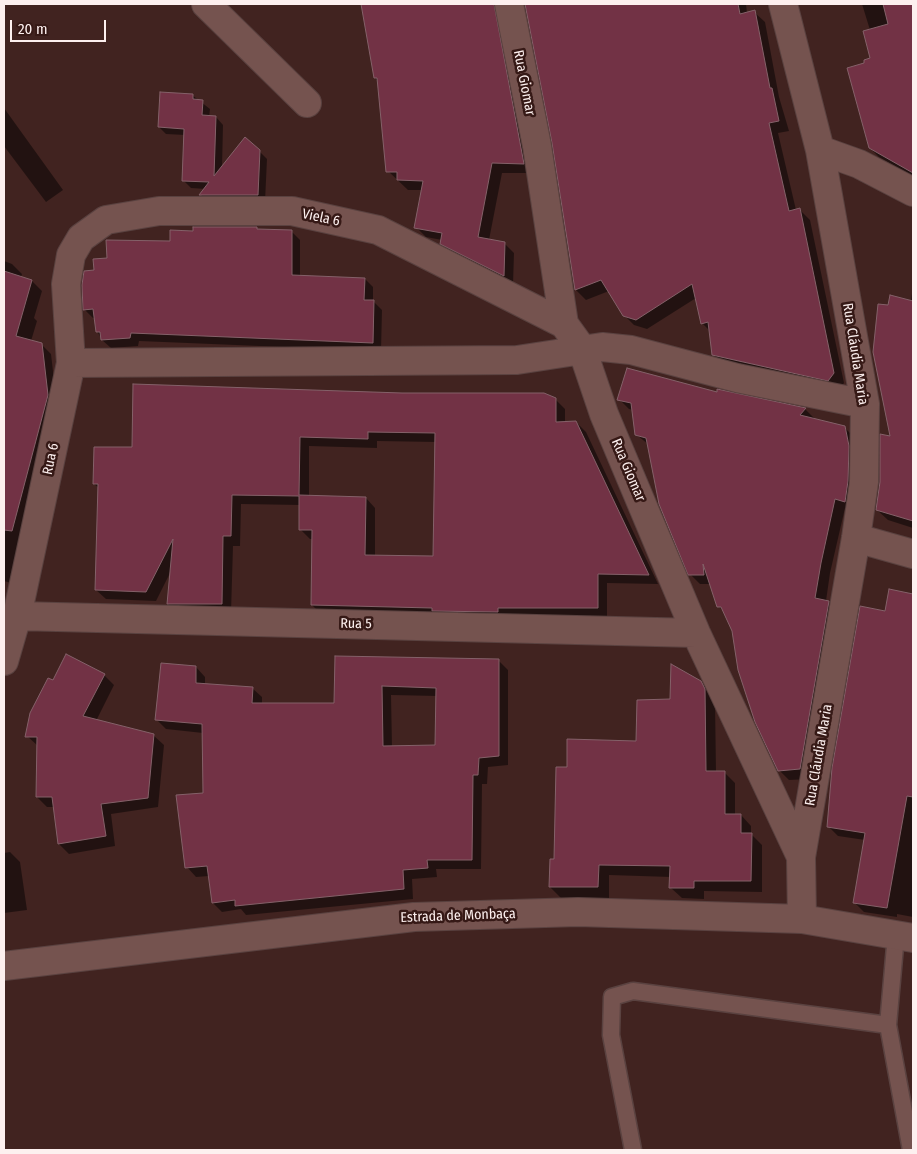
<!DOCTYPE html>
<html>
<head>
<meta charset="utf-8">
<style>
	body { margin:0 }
	#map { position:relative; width:917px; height:1154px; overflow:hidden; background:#412320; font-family:"Fira Sans Condensed",sans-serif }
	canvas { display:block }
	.frame { position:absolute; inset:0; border:5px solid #fdf0ef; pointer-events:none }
	.scale { position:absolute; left:10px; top:20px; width:96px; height:22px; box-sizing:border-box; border:2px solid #fdf0ef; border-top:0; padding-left:6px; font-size:15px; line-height:18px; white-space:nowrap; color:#fdf0ef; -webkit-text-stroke:4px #361916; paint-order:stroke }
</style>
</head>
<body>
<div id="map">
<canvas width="917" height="1154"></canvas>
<div class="frame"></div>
<div class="scale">20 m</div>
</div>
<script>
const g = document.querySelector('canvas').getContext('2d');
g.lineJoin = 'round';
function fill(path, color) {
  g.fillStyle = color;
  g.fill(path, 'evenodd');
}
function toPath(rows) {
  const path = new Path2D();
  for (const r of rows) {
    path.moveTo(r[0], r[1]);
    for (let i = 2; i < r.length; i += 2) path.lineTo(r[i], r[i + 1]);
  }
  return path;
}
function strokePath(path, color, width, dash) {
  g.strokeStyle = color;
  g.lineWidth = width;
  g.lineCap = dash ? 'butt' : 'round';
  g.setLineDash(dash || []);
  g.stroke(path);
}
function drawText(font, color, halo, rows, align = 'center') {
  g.font = font + ' "Fira Sans Condensed",sans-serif';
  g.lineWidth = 5;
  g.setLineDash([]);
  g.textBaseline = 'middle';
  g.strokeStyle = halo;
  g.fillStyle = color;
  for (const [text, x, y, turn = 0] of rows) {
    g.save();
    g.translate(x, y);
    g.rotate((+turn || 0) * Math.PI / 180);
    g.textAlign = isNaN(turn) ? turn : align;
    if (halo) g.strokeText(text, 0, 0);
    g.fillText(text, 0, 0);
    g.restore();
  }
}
fill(toPath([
	[361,4,508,4,533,173,502,173,489,240,504,243,514,253,513,285,451,254,441,243,442,240,426,237,416,227,423,190,408,190,388,171,378,81,375,78],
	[526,4,668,4,669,13,671,4,746,4,747,13,754,12,765,22,779,97,789,131,778,133,796,210,800,210,810,220,844,383,838,390,724,365,714,355,711,332,702,323,696,298,647,329,634,325,624,315,609,291,586,300,576,290,554,143],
	[862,4,913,4,913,176,879,157,869,147,848,68,866,64,872,59,870,30],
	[192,95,210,109,209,117,216,117,223,125,222,168,259,151,267,159,265,202,208,202,201,195,206,189,191,188,183,180,185,135,166,134,159,127],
	[4,108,63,190,46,202,4,146],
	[256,228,259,231,292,232,300,240,300,276,365,279,373,287,373,301,382,310,381,351,139,341,138,346,111,348,102,340,97,331,96,317,93,318,84,309,96,271,109,259,171,242,194,232],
	[4,261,12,264,22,274,21,277,32,281,42,291,34,318,37,321,31,341,41,344,51,354,57,406,11,583,4,581],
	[913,285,913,528,888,520,877,510,891,437,889,307,911,302],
	[719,394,805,409,815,419,844,427,854,437,855,511,845,508,830,573,826,601,839,612,810,779,789,780,779,770,733,631,725,612,718,606,711,584,700,584,690,574,649,445,637,435,633,410,629,409,619,399],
	[555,399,565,409,565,423,576,422,586,432,658,584,607,583,607,618,322,615,312,605,313,539,310,539,300,529,300,505,241,504,240,546,233,546,231,613,178,613,168,604,171,571,156,601,106,599,96,590,99,488,94,484,133,449],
	[377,441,436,442,434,557,375,556,375,508,366,498,309,496,309,446,377,448],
	[890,591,913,595,913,917,897,914,897,917,864,912,854,902,865,840,838,836,828,826],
	[336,657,498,660,508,670,508,765,488,767,487,784,482,784,481,869,436,869,437,877,412,879,413,899,246,915,241,909,222,912,213,903,209,876,196,877,187,867,204,794,203,733,166,729,157,720,196,667,205,677,205,685,252,688,262,697,262,704,336,704],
	[391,695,437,696,436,746,392,747],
	[104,675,114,685,96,721,153,735,164,745,158,807,111,814,115,846,69,854,59,844,54,807,47,807,37,797,38,746,27,736,53,682],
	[700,682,712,693,715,701,716,772,724,772,735,783,735,815,741,815,751,826,751,834,762,845,762,892,704,891,704,899,682,898,671,888,671,877,609,875,609,898,561,898,550,887,568,769,637,743,671,701],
	[10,852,20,862,27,910,4,913,4,853]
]), '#0007');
const building = toPath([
	[361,4,494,4,524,164,492,163,478,237,505,242,504,276,440,244,442,233,414,228,423,181,397,180,397,172,386,172,377,78,374,78,361,4],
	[525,4,738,4,740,14,755,10,770,88,772,88,779,121,769,123,789,211,800,208,834,373,828,381,712,355,708,322,701,324,692,284,636,320,623,316,601,280,575,290,552,143,525,4],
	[883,4,913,4,913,173,869,148,847,68,864,63,864,60,870,58,863,31,888,24,883,4],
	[160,92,193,94,193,99,203,100,202,115,216,116,214,176,245,137,260,150,258,195,199,195,209,182,182,181,184,129,158,127,160,92],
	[193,227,257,227,257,229,292,230,292,275,365,278,364,300,374,300,373,343,131,333,130,338,101,340,100,332,96,332,93,309,83,310,82,285,84,271,94,270,93,259,107,258,106,240,170,241,170,230,193,231,193,227],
	[4,271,32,280,16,336,42,343,48,395,12,531,4,530,4,271],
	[890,295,913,301,913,521,876,510,880,482,880,434,890,436,873,352,878,304,888,305,890,295],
	[627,368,717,392,717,389,806,408,800,415,845,426,849,446,848,481,845,502,835,499,821,563,815,598,829,601,800,769,778,771,755,722,738,670,732,631,721,607,717,607,703,564,704,575,688,575,659,504,646,438,635,435,631,403,617,400,627,368],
	[133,384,402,393,544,393,556,398,556,422,576,421,649,575,598,574,598,608,498,608,498,612,432,611,432,608,311,605,312,530,299,530,299,496,232,495,231,536,223,536,222,604,167,604,173,539,146,592,95,590,98,484,93,484,94,447,132,447,133,384],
	[368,432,435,433,433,556,365,555,366,497,299,495,300,437,368,439,368,432],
	[889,589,913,594,913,797,907,796,887,908,853,903,865,833,827,827,832,768,860,606,885,611,889,589],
	[66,654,105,674,83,716,154,734,148,798,101,804,106,836,58,844,52,797,36,797,37,737,25,737,30,713,48,678,53,680,66,654],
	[335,656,499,659,499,756,479,758,478,775,473,775,472,860,427,860,428,868,403,870,404,889,235,906,235,900,212,903,207,866,185,868,176,795,203,793,202,724,155,720,161,663,196,666,196,683,253,687,252,703,334,703,335,656],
	[382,686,436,688,435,745,383,746,382,686],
	[671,664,701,681,705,689,706,771,725,771,725,814,741,814,741,833,752,833,751,881,694,881,694,888,669,888,670,866,599,865,598,887,549,887,550,859,554,859,556,767,567,767,567,739,636,741,637,700,670,699,671,664]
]);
fill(building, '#723245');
strokePath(building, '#846169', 1);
const service = toPath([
	[896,935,888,1025,911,1150],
	[633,1150,611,1035,612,997,633,991,888,1025]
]);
const minor = toPath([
	[206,4,307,103],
	[509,4,537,146,564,324,582,349,604,414,696,633,801,857,802,919],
	[783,4,820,150,865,404,864,482,856,538,801,857],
	[820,150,859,164,913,192],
	[71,363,517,360,602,347,631,350,737,378,865,404],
	[856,538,913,554],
	[17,616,696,633],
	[4,661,17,616,71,363,66,284,71,255,81,238,106,220,159,211,292,211,378,230,564,324],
	[4,966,414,917,578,912,802,919,913,938]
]);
strokePath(service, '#5a4240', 19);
strokePath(minor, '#5a4240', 30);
strokePath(service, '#75534f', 16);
strokePath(minor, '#75534f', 28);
drawText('14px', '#fdf0ef', '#361916', [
	["Rua Giomar",524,83,79],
	["Viela 6",321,218,12],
	["Rua Cláudia Maria",855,354,81],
	["Rua 6",51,459,-78],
	["Rua Giomar",628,470,67],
	["Rua 5",356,624,1],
	["Rua Cláudia Maria",819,755,-80],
	["Estrada de Monbaça",458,916,-2]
]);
</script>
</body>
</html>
